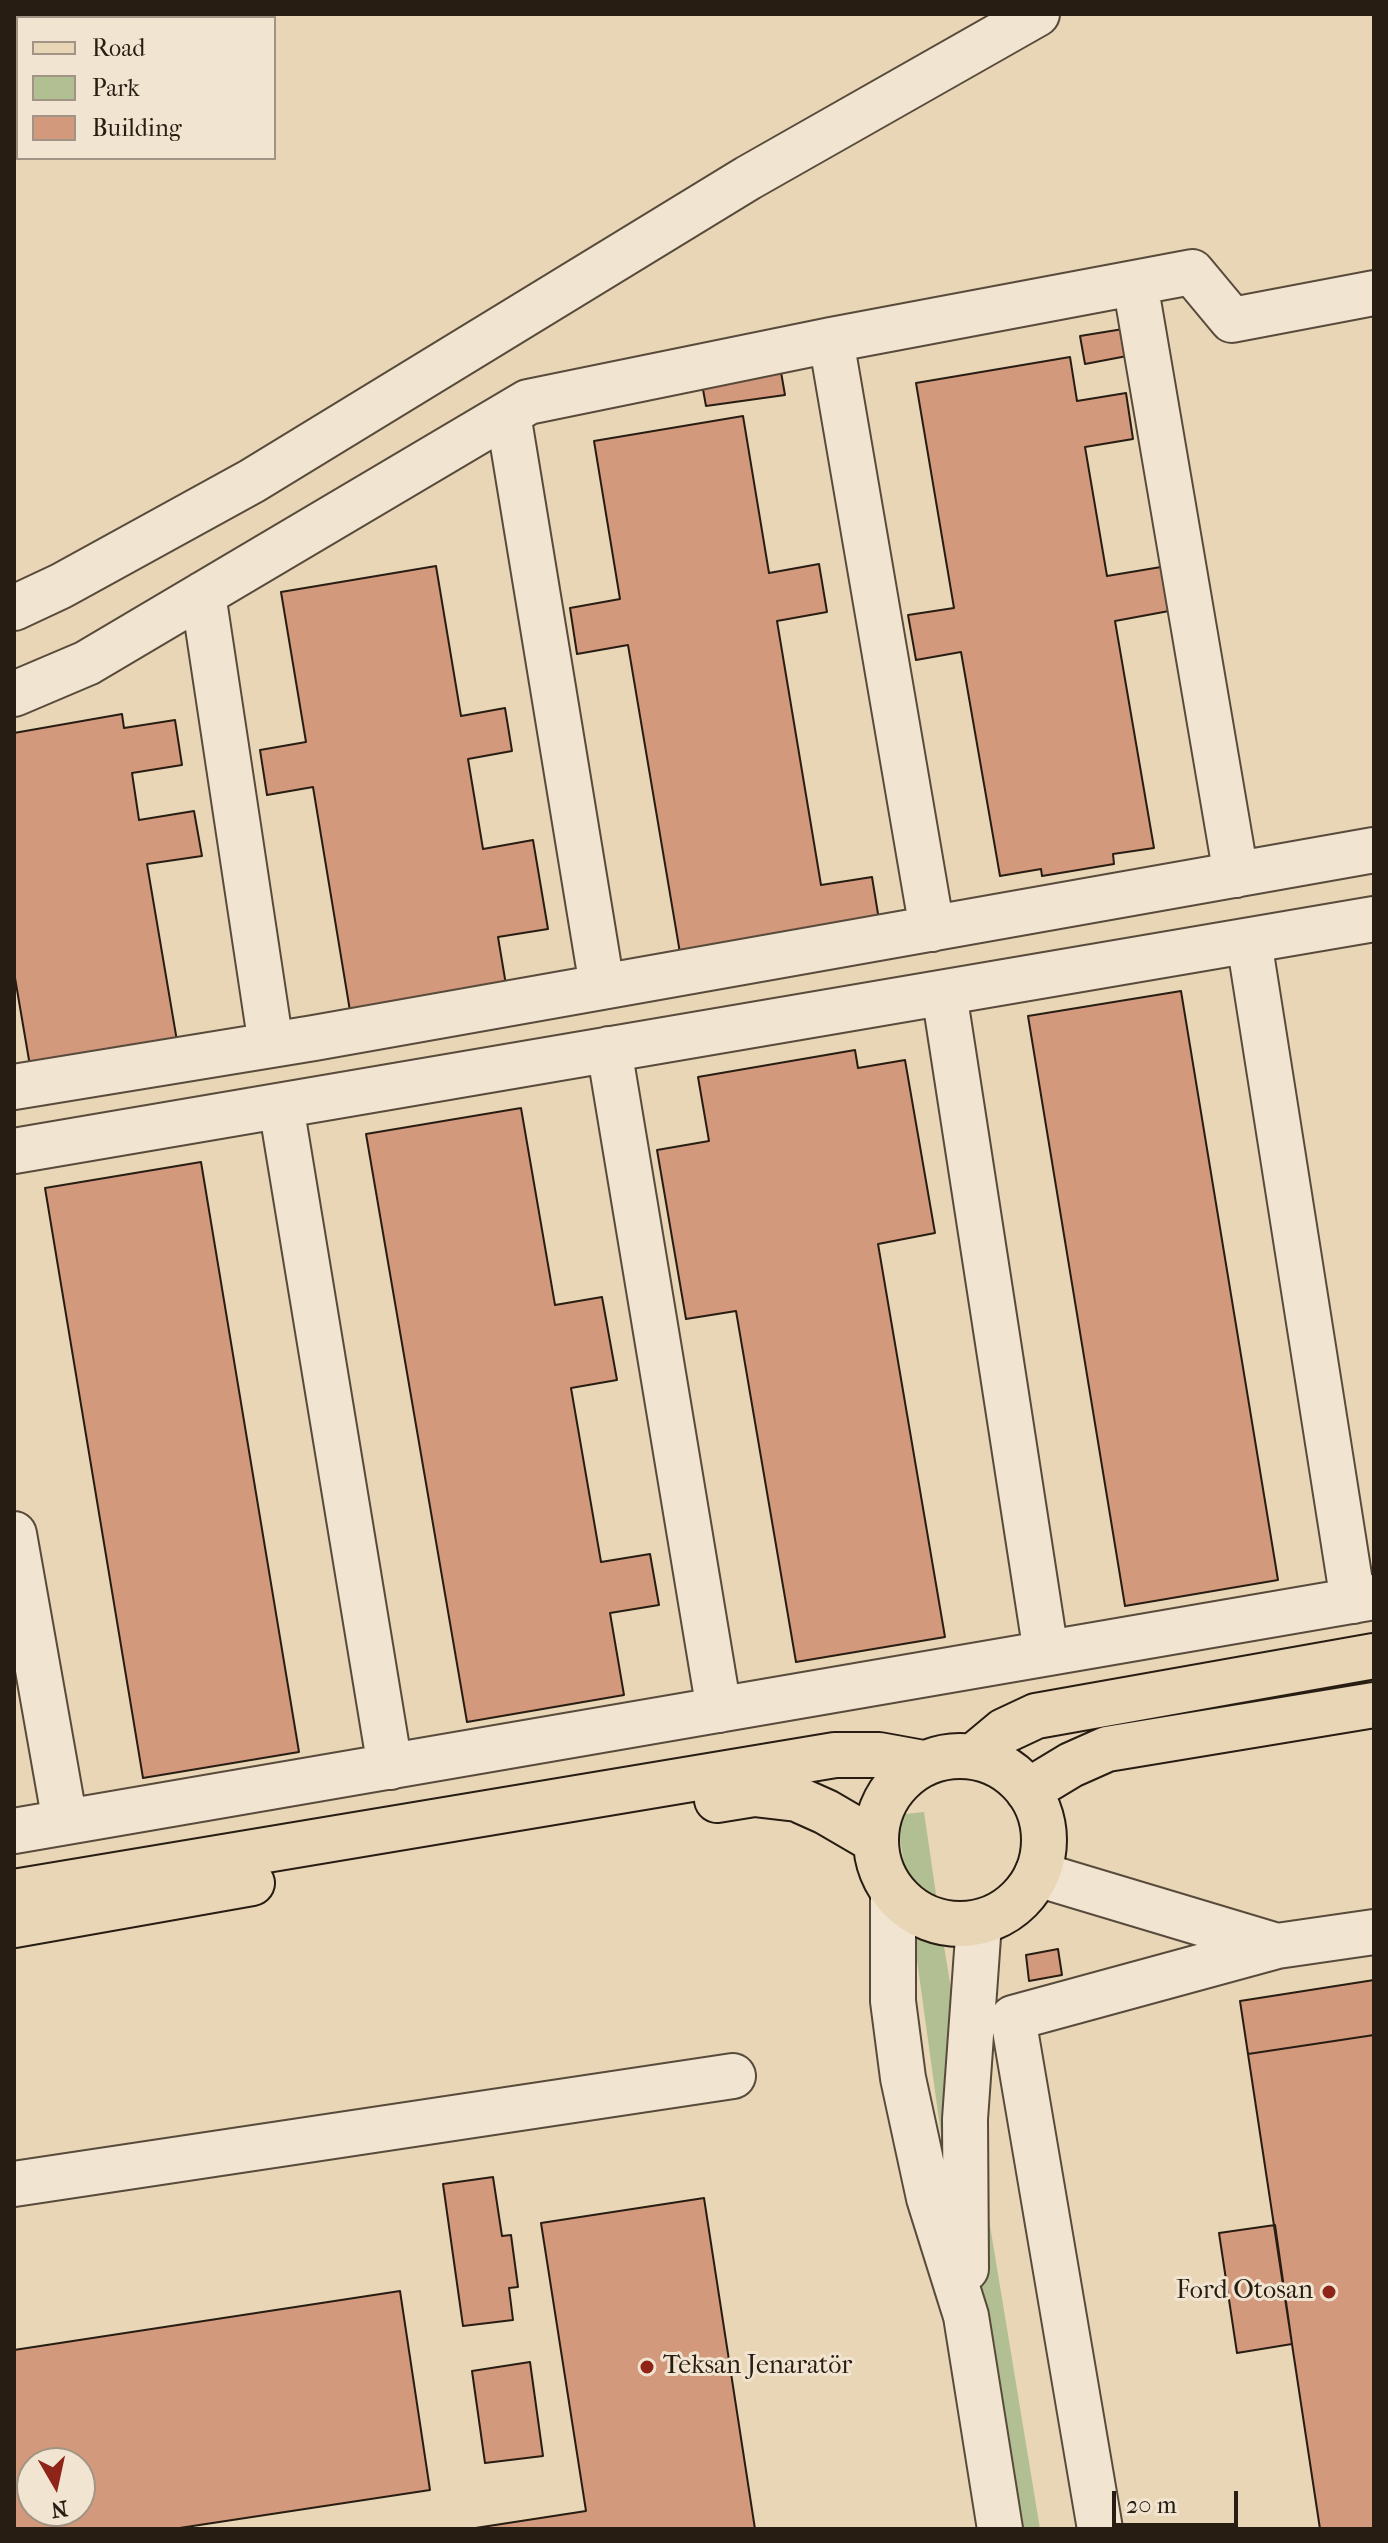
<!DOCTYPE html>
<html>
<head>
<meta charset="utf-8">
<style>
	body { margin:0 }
	#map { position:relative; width:1388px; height:2543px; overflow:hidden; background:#e9d6b7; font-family:"IM FELL French Canon",serif }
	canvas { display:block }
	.frame { position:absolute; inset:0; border:16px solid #281d12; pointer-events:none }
	.legend { position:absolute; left:16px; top:16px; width:260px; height:144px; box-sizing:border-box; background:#f1e4d0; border:2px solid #a19484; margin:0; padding:10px 14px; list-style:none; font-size:24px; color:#281d12 }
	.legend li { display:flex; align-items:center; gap:16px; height:40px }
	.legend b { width:40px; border:2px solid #a19484 }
	.north { position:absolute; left:16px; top:2447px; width:80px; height:80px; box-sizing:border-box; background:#f1e4d0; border:2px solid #a19484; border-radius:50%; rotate:171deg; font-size:22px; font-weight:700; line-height:32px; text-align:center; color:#281d12 }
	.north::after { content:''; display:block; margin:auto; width:28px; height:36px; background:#8f2418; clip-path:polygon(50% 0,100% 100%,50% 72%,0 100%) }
	.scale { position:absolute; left:1112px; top:2491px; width:126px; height:36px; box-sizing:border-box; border:4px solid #281d12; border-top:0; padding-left:10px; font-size:24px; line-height:28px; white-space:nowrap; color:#281d12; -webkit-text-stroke:6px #f1e4d0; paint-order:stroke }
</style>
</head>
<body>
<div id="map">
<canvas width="1388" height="2543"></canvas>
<div class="frame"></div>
<ul class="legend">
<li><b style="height:10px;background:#e9d6b7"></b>Road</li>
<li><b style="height:22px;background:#b1bf92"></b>Park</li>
<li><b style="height:22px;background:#d2997d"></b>Building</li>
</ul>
<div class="north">N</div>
<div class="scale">20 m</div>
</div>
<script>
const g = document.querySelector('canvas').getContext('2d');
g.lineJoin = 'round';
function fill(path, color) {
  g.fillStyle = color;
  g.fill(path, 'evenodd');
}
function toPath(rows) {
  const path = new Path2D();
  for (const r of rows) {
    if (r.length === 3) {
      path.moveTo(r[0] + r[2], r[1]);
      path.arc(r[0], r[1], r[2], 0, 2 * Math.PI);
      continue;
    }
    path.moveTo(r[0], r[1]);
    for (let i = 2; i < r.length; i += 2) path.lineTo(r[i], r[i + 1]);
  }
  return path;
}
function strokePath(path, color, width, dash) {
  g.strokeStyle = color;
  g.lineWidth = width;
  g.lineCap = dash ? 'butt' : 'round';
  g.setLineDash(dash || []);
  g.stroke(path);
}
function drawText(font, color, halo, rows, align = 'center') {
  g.font = font + ' "IM FELL French Canon",serif';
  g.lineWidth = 6;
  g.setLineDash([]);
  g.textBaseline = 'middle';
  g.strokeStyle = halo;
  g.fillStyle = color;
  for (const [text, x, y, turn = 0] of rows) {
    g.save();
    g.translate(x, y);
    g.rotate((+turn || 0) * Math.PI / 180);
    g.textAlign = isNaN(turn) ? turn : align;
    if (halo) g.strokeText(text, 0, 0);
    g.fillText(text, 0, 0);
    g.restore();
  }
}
fill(toPath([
	[924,1812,940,1922,1040,2529,1000,2529,966,2316,897,1815]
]), '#b1bf92');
const building = toPath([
	[1123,329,1127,356,1085,364,1080,336,1123,329],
	[1070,357,1077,401,1126,393,1133,439,1085,447,1107,576,1161,567,1169,611,1115,621,1154,848,1113,854,1114,864,1042,876,1041,869,1000,876,961,652,916,660,908,615,954,608,916,383,1070,357],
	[781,372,785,395,706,406,702,384,781,372],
	[743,416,769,573,819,564,827,612,777,621,821,885,872,877,879,920,680,953,628,645,577,654,570,608,620,599,594,441,743,416],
	[436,566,461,716,505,708,512,751,468,759,483,849,533,840,548,929,498,937,506,985,350,1011,313,787,267,795,260,750,306,742,281,592,436,566],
	[122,714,124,728,175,720,182,765,132,773,139,820,194,811,202,856,147,864,177,1041,30,1066,14,972,14,733,122,714],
	[1181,991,1278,1580,1125,1606,1028,1016,1181,991],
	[855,1050,858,1068,905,1060,935,1233,878,1244,945,1637,796,1662,736,1311,686,1319,657,1150,709,1141,698,1077,855,1050],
	[521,1108,555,1305,602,1297,617,1380,571,1388,601,1562,650,1554,659,1605,610,1613,624,1695,467,1722,366,1134,521,1108],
	[201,1162,299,1752,143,1778,45,1188,201,1162],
	[1058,1949,1062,1975,1029,1981,1026,1955,1058,1949],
	[1374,1980,1374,2035,1248,2054,1240,2001,1374,1980],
	[1374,2035,1374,2529,1320,2529,1248,2054,1374,2035],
	[493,2177,502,2236,511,2235,518,2287,509,2288,513,2320,463,2326,443,2184,493,2177],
	[704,2198,755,2529,469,2529,586,2511,541,2223,704,2198],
	[1275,2225,1292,2344,1237,2353,1219,2233,1275,2225],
	[400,2291,430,2490,173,2529,14,2529,14,2350,400,2291],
	[32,2463,80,2463,80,2511,32,2511,32,2463],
	[530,2362,543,2456,485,2463,472,2371,530,2362]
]);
fill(building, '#d2997d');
strokePath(building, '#281d12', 2);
const minor = toPath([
	[1135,283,1236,875],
	[831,340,932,929],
	[508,414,602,986],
	[203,594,271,1045],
	[14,608,61,586,252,481,748,178,1037,14],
	[14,694,87,663,528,402,831,340,1192,272,1232,320,1374,293],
	[1249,941,1353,1601],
	[944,993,1046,1653],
	[609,1049,719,1710],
	[14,1087,314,1038,1374,850],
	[281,1106,390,1767],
	[14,1151,1374,919],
	[14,1534,65,1822],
	[14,1831,1374,1597],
	[1037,1874,1277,1946],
	[893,1893,893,2001,903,2078,929,2198,966,2316,1000,2529],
	[14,2184,733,2076],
	[966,2269,965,2119,979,1923],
	[1100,2529,1013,2018,1277,1946,1374,1932]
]);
const major = toPath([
	[960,1840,84],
	[974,1756,1004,1731,1036,1716,1374,1656],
	[1028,1791,1071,1765,1107,1749,1374,1705],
	[717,1800,754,1794,797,1799,826,1812,874,1840],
	[14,1892,835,1755,879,1755,923,1763],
	[14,1925,252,1883]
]);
strokePath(minor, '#584b3b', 48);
strokePath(major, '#281d12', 48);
strokePath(minor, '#f1e4d0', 44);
strokePath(major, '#e9d6b7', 44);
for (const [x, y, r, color] of [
	[1329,2292,8,"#8f2418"],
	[647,2367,8,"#8f2418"]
]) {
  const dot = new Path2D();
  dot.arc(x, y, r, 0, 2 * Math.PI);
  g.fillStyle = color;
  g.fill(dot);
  strokePath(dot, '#f1e4d0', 3);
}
drawText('26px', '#281d12', '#f1e4d0', [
	["Ford Otosan",1313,2292],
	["Teksan Jenaratör",663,2367,"left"]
], 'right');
</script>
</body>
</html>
